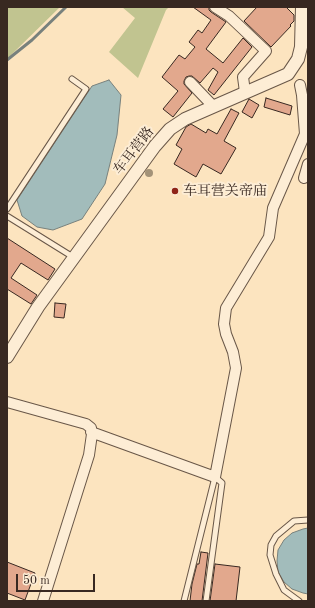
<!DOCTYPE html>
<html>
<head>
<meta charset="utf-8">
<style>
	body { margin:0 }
	#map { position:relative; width:315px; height:608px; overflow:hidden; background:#fce4bf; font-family:"Old Standard TT",serif }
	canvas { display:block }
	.frame { position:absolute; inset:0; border:8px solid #382821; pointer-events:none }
	.scale { position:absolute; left:16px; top:574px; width:79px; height:18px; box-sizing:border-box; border:2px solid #382821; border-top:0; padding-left:5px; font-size:12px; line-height:14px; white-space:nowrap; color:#382821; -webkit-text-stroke:3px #fdedd5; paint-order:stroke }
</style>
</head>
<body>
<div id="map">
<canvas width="315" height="608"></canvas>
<div class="frame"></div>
<div class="scale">50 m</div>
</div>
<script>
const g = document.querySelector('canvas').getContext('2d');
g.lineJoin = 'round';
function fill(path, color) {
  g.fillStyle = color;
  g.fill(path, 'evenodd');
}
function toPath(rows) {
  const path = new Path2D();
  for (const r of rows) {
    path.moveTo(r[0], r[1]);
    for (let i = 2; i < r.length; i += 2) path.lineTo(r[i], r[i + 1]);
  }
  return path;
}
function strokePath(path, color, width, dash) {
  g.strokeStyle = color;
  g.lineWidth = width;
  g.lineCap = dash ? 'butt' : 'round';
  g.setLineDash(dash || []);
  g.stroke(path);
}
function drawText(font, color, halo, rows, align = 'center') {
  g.font = font + ' "Old Standard TT","Noto Serif SC",serif';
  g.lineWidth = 4;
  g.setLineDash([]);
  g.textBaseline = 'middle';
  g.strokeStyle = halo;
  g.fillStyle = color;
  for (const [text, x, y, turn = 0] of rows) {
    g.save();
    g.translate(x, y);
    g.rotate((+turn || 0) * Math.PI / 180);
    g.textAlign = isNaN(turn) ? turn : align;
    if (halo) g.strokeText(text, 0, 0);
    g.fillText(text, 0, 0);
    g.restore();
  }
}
fill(toPath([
	[7,7,60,7,7,59],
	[122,7,169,7,166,10,138,78,109,52,135,18]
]), '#c1c490');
const water = toPath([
	[109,80,121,95,117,135,105,184,82,219,53,230,37,227,22,216,17,200,92,86,109,80],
	[308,528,308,594,303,593,292,589,284,582,278,572,277,561,278,550,284,540,292,533,303,529,308,528]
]);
fill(water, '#a2bcbb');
strokePath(water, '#78817d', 1);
strokePath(toPath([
	[7,60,32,40,66,7]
]), '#78817d', 3);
const building = toPath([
	[193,7,209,7,209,10,211,12,226,22,206,49,223,63,243,38,252,47,214,95,208,90,218,72,213,68,200,83,192,76,189,76,186,77,184,81,184,84,192,93,173,117,163,109,178,91,162,77,179,55,185,59,195,47,189,42,198,30,202,33,211,20,193,7],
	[257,7,286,7,294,15,294,21,290,25,291,26,271,47,244,21,257,7],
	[266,98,292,106,290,115,264,107,266,98],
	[249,99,259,105,252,118,242,112,249,99],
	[231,109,239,113,224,141,236,148,221,174,203,164,196,177,174,164,182,149,176,145,186,127,191,124,206,133,208,129,217,134,231,109],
	[7,238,55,269,48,280,21,263,11,278,37,295,31,304,7,289,7,238],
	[55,303,66,304,64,318,54,317,55,303],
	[201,552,208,553,202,601,190,601,192,584,197,564,199,564,201,552],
	[7,562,35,573,25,600,7,593,7,562],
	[215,564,240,567,236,601,210,601,215,564]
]);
fill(building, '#e2a88d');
strokePath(building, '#382821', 1);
const service = toPath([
	[7,209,86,89,72,79],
	[7,216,73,257],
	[184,601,215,477,222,483,206,601],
	[299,601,284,590,276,574,270,555,271,545,276,536,294,521,308,520]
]);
const minor = toPath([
	[215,7,229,16,266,51,243,77,245,92],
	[190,82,213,106],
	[304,178,308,164],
	[7,402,86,424,91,428,92,434,89,455,43,601],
	[91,432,215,477,236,368,233,352,226,334,224,324,226,308,269,237,273,208,305,134,302,95,300,85]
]);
const tertiary = toPath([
	[7,357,38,307,155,146,170,129,185,119,288,74,298,59,301,47,302,7]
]);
strokePath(service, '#695748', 7);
strokePath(minor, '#695748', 12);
strokePath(tertiary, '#695748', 14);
strokePath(service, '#fdedd5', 5);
strokePath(minor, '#fdedd5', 10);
strokePath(tertiary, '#fdedd5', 12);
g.fillStyle = '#a39278';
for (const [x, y] of [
	[149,173]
]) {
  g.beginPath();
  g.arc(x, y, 4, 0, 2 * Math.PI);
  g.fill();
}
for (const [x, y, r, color] of [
	[175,191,4,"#8f2418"]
]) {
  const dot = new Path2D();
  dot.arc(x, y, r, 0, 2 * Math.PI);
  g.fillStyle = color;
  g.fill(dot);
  strokePath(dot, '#fdedd5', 1.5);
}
drawText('14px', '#382821', '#fdedd5', [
	["车耳营路",134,151,-52]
]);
drawText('14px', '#382821', '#fdedd5', [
	["车耳营关帝庙",183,191]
], 'left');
</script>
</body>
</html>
